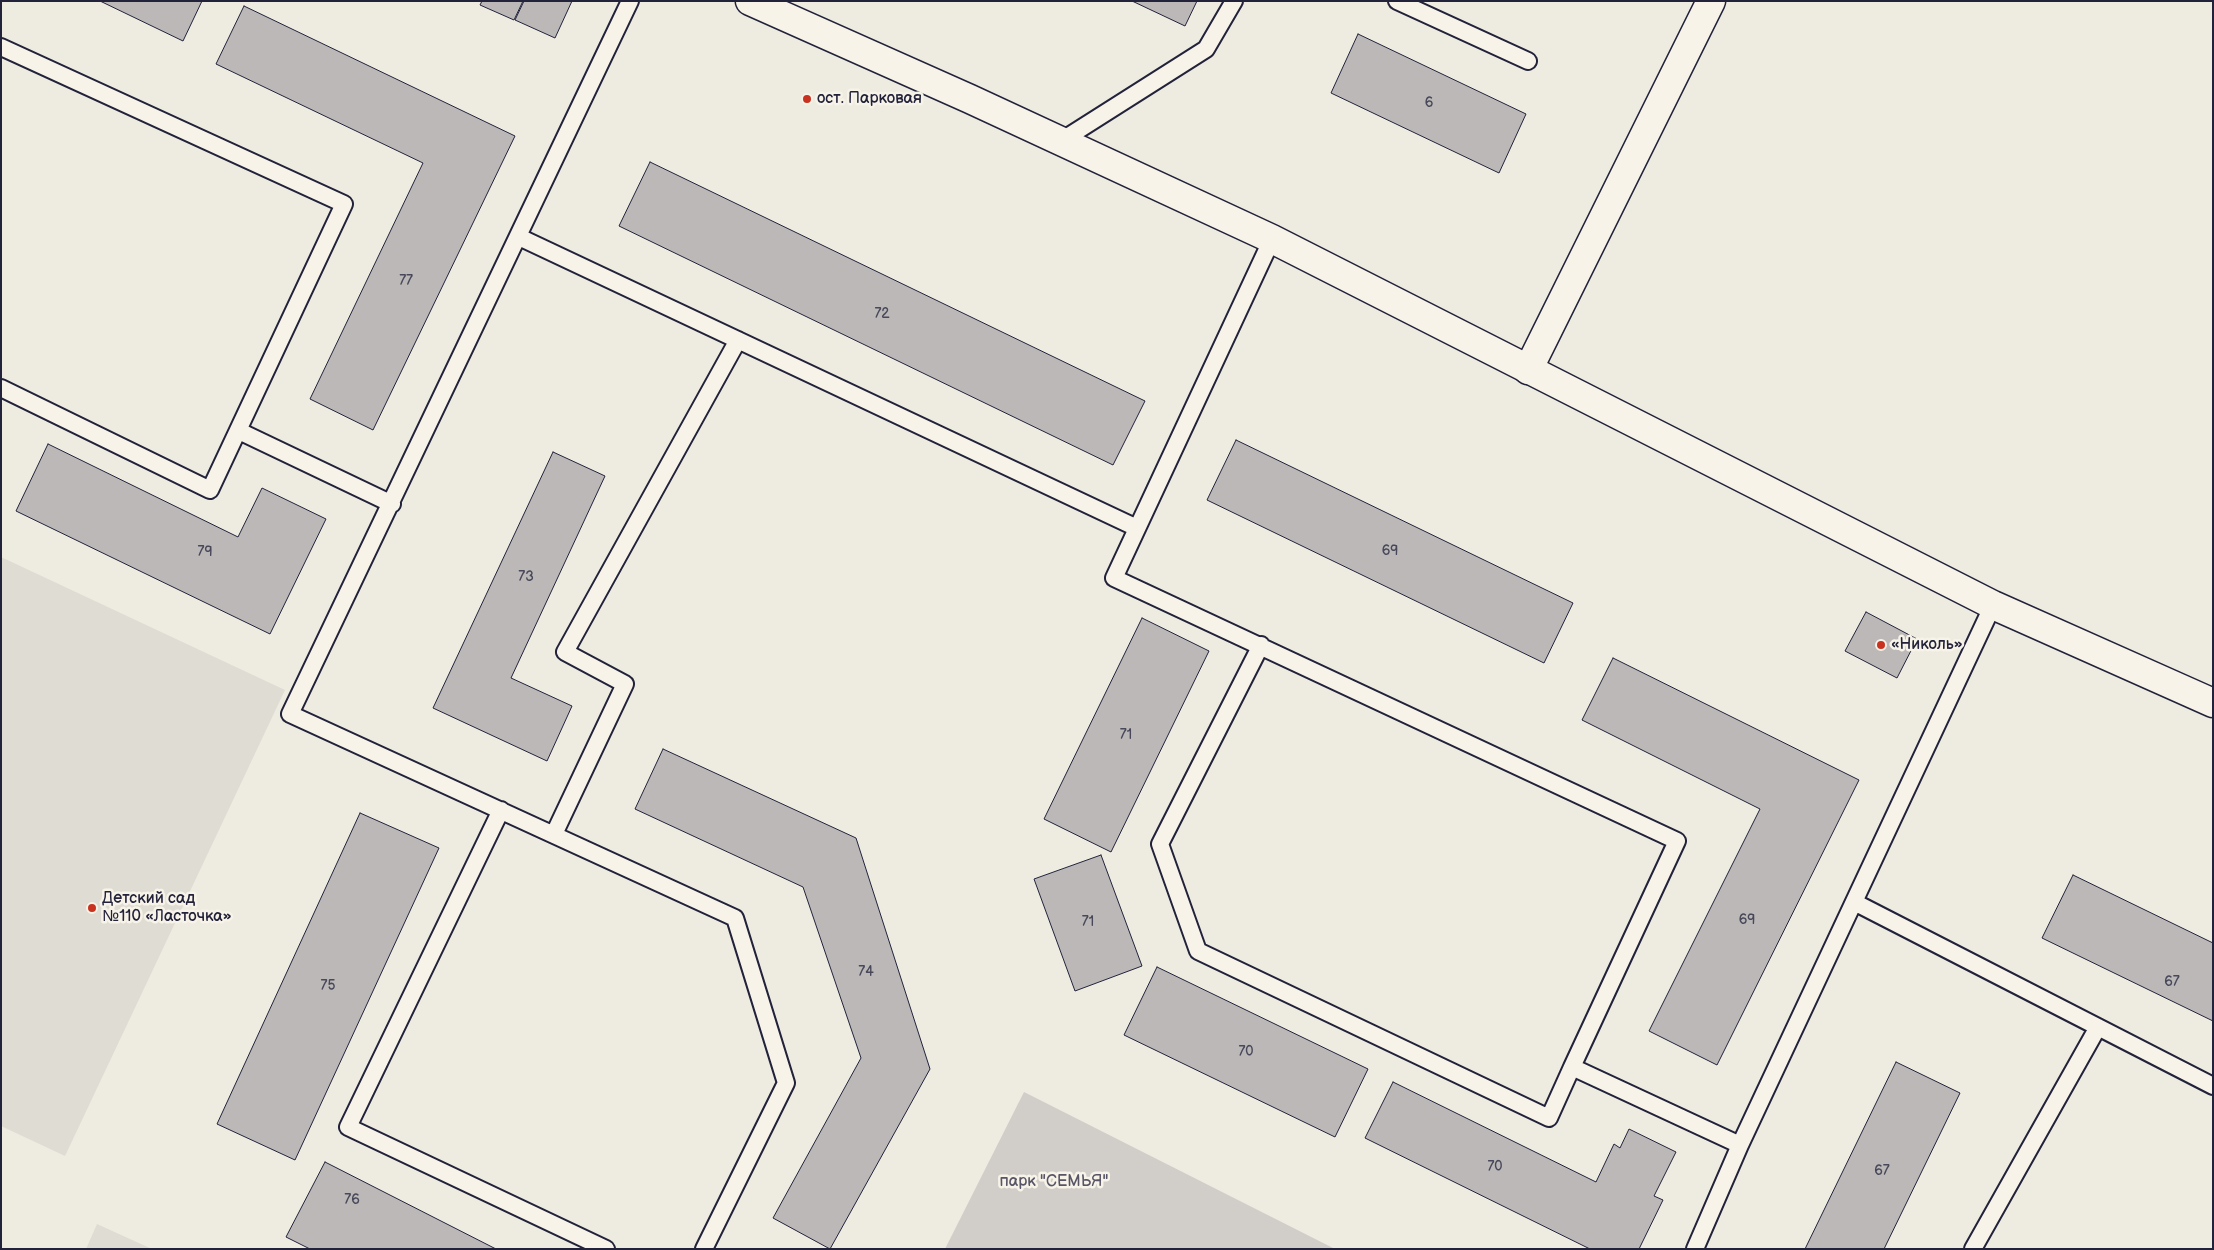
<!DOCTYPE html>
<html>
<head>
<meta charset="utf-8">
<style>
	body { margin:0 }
	#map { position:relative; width:2214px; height:1250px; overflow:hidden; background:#eeebe1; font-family:"Balsamiq Sans",sans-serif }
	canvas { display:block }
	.frame { position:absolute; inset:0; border:2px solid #22223b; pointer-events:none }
</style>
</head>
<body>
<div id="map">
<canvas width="2214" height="1250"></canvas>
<div class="frame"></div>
</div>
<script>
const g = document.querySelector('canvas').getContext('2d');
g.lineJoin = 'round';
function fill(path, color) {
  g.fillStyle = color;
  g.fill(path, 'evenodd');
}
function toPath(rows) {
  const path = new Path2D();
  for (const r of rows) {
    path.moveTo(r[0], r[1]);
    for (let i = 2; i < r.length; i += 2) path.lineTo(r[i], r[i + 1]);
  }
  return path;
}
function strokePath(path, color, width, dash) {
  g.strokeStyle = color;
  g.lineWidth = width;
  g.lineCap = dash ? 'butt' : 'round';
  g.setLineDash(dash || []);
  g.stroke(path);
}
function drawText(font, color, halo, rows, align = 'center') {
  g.font = font + ' "Balsamiq Sans",sans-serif';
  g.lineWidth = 5;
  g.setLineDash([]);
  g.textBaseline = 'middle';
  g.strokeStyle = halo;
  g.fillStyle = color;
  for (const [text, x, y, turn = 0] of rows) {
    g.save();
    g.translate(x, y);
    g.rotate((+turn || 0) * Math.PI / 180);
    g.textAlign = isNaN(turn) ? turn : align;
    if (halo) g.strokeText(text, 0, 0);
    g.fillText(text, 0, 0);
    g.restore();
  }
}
fill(toPath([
	[1,557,285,690,65,1156,1,1126],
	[97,1224,152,1249,86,1249]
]), '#dfdcd4');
fill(toPath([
	[1024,1092,1335,1249,945,1249]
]), '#d1cdc9');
const building = toPath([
	[100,1,202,1,183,41,100,1],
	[482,1,523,1,514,20,480,5,482,1],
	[524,1,572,1,555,38,515,20,524,1],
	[1132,1,1197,1,1185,26,1132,1],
	[244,6,515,136,373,430,310,399,423,163,216,64,244,6],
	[1358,34,1526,114,1499,173,1331,93,1358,34],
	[650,162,1145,401,1113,465,619,226,650,162],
	[1236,440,1573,603,1544,663,1207,500,1236,440],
	[48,444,238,537,262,488,326,519,270,634,16,511,48,444],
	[553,452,605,476,511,678,572,706,547,761,433,708,553,452],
	[1866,612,1917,639,1897,678,1845,651,1866,612],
	[1142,618,1209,651,1111,852,1044,819,1142,618],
	[1613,658,1859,780,1717,1065,1649,1031,1760,809,1582,720,1613,658],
	[663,749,856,838,930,1069,830,1249,773,1218,861,1058,803,887,635,809,663,749],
	[360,813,439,848,295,1160,217,1124,360,813],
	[1101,855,1142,966,1075,991,1034,879,1101,855],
	[2073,875,2213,943,2213,1021,2042,938,2073,875],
	[1157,967,1368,1069,1335,1137,1124,1035,1157,967],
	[1896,1062,1960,1093,1884,1249,1805,1249,1896,1062],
	[1393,1082,1596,1182,1614,1144,1620,1148,1629,1129,1676,1152,1654,1196,1663,1200,1639,1249,1590,1249,1365,1138,1393,1082],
	[325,1162,496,1249,310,1249,286,1237,325,1162]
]);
fill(building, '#bbb8b7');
strokePath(building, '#22223b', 1);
const service = toPath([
	[630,1,290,714,735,918,786,1083,704,1249],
	[1397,1,1528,61],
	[1,47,344,204,210,490,1,388],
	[1061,141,1206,49,1234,1],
	[519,237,1137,528],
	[1272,239,1114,578,1677,841,1572,1067,1740,1145,1993,605],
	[239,431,392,504],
	[1261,645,1160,844,1198,951,1549,1118,1572,1067],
	[501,810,348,1127,606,1249],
	[554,834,625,684,565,652,738,340],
	[1854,902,2213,1086],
	[1695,1249,1740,1145],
	[1973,1249,2098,1027]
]);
const minor = toPath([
	[1528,370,1711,1]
]);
const secondary = toPath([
	[750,1,970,99,1272,239,1993,605,2213,703]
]);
strokePath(service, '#22223b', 20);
strokePath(minor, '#22223b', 31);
strokePath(secondary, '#22223b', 31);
strokePath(service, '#f7f3e8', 16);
strokePath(minor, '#f7f3e8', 28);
strokePath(secondary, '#f7f3e8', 28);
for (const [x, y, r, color] of [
	[807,99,5,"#c8321e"],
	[1881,645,5,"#c8321e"],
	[92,908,5,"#c8321e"]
]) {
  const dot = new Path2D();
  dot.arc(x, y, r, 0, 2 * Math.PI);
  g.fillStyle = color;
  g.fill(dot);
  strokePath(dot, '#f7f3e8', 2);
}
drawText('14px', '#48485a', null, [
	["6",1429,103],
	["77",406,281],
	["72",882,314],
	["69",1390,551],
	["79",205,552],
	["73",526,577],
	["71",1126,735],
	["69",1747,920],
	["71",1088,922],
	["74",866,972],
	["67",2172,982],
	["75",328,986],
	["70",1246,1052],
	["70",1495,1167],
	["67",1882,1171],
	["76",352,1200]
]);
drawText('16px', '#22223b', '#f7f3e8', [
	["ост. Парковая",817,99],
	["«Николь»",1891,645],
	["Детский сад",102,899],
	["№110 «Ласточка»",102,917]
], 'left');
drawText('16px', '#575566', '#f7f3e8', [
	["парк \"СЕМЬЯ\"",1054,1182]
]);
</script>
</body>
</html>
